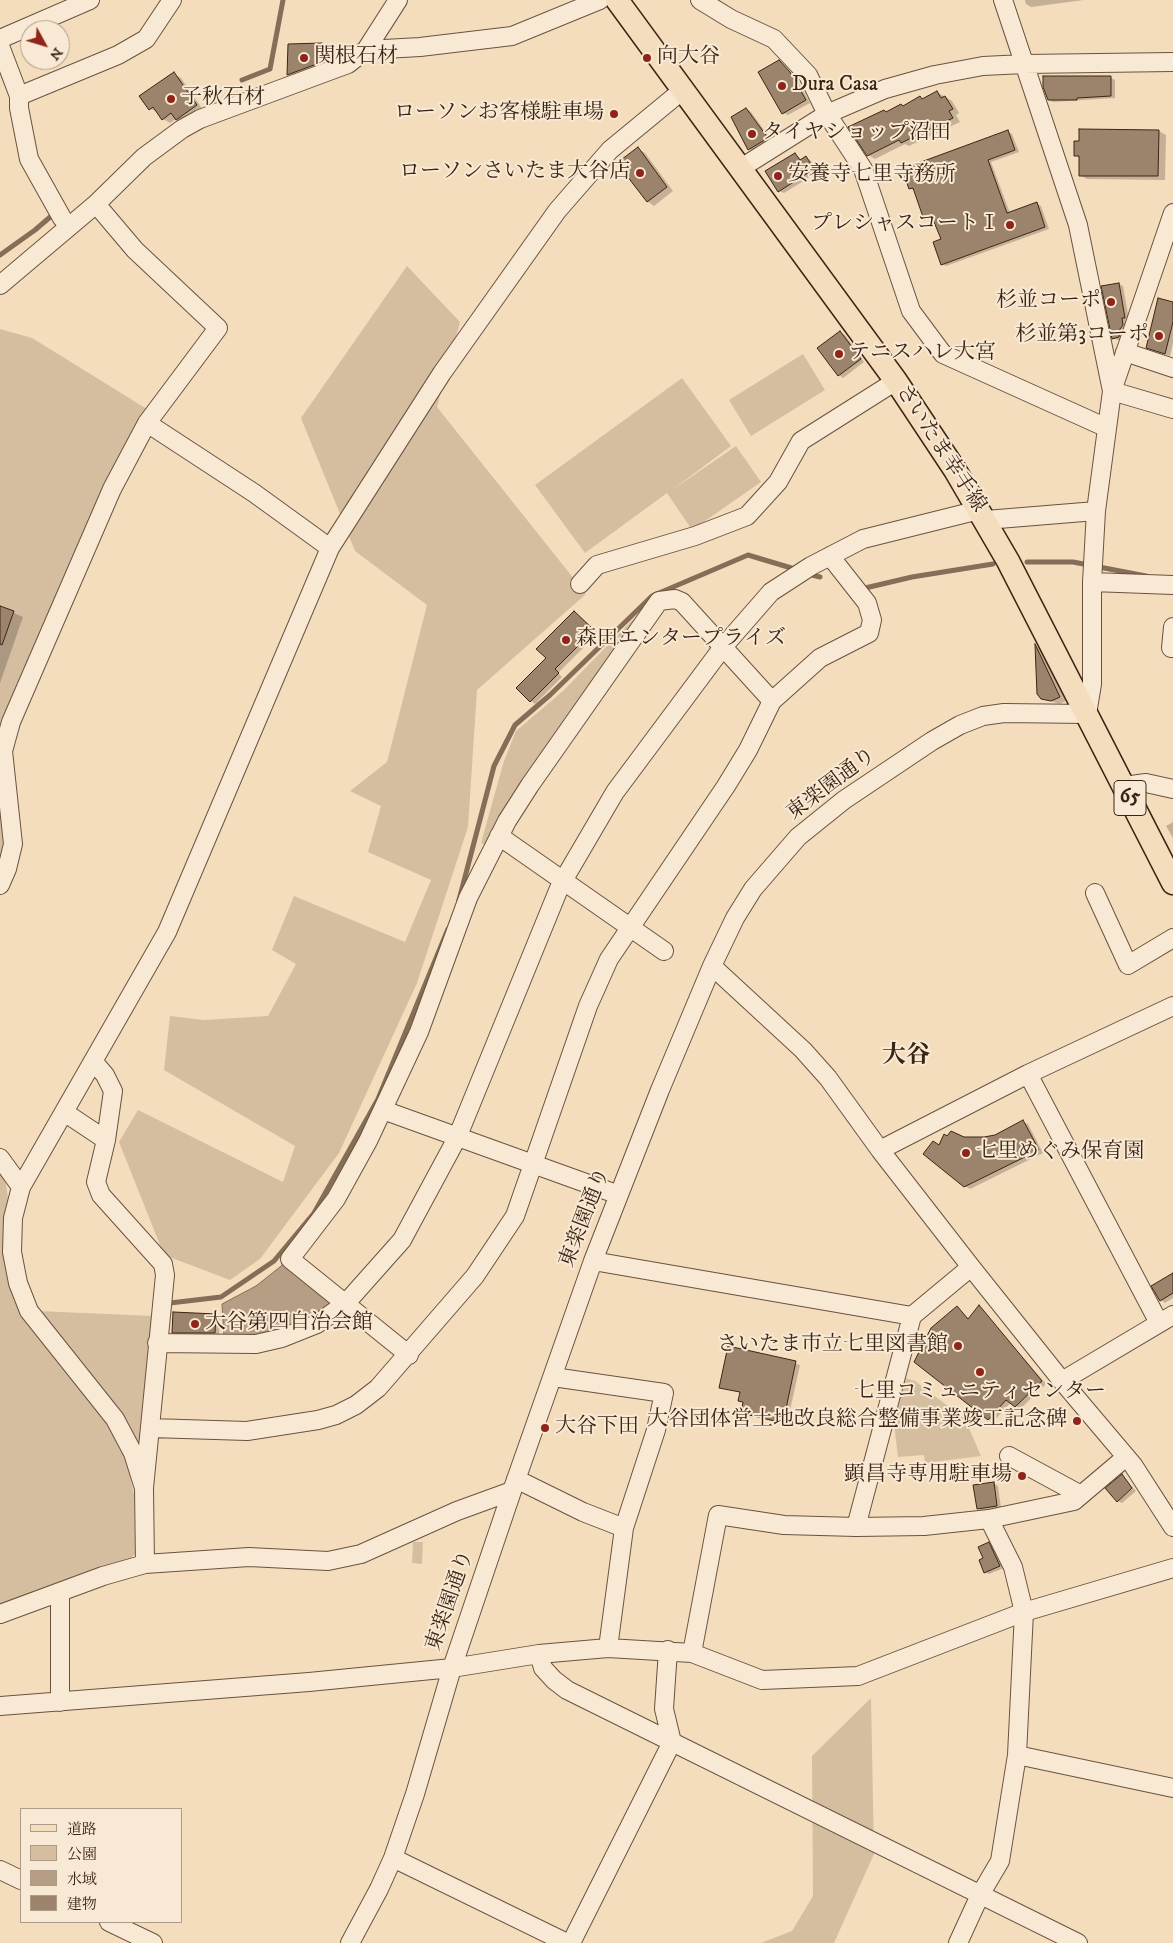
<!DOCTYPE html>
<html>
<head>
<meta charset="utf-8">
<style>
	body { margin:0 }
	#map { position:relative; width:1173px; height:1943px; overflow:hidden; background:#f4ddbd; font-family:"IM FELL DW Pica","Noto Serif JP",serif }
	canvas { display:block }
	.legend { position:absolute; left:20px; top:1808px; width:162px; height:115px; box-sizing:border-box; background:#f8e9d4; border:1px solid #ad9a88; margin:0; padding:6px 9px; list-style:none; font-size:15px; color:#3c2415 }
	.legend li { display:flex; align-items:center; gap:10px; height:25px }
	.legend b { width:25px; border:1px solid #ad9a88 }
	.north { position:absolute; left:20px; top:20px; width:50px; height:50px; box-sizing:border-box; background:#f8e9d4; border:1px solid #ad9a88; border-radius:50%; rotate:129deg; font-size:14px; font-weight:700; line-height:20px; text-align:center; color:#3c2415 }
	.north::after { content:''; display:block; margin:auto; width:18px; height:22px; background:#8f2418; clip-path:polygon(50% 0,100% 100%,50% 72%,0 100%) }
</style>
</head>
<body>
<div id="map">
<canvas width="1173" height="1943"></canvas>
<ul class="legend">
<li><b style="height:6px;background:#f4ddbd"></b>道路</li>
<li><b style="height:14px;background:#d5bea0"></b>公園</li>
<li><b style="height:14px;background:#b59e84"></b>水域</li>
<li><b style="height:14px;background:#9c846c"></b>建物</li>
</ul>
<div class="north">N</div>
</div>
<script>
const g = document.querySelector('canvas').getContext('2d');
g.lineJoin = 'round';
function fill(path, color) {
  g.fillStyle = color;
  g.fill(path, 'evenodd');
}
function toPath(rows) {
  const path = new Path2D();
  for (const r of rows) {
    path.moveTo(r[0], r[1]);
    for (let i = 2; i < r.length; i += 2) path.lineTo(r[i], r[i + 1]);
  }
  return path;
}
function strokePath(path, color, width, dash) {
  g.strokeStyle = color;
  g.lineWidth = width;
  g.lineCap = dash ? 'butt' : 'round';
  g.setLineDash(dash || []);
  g.stroke(path);
}
function drawText(font, color, halo, rows, align = 'center') {
  g.font = font + ' "IM FELL DW Pica","Noto Serif JP",serif';
  g.lineWidth = 4;
  g.setLineDash([]);
  g.textBaseline = 'middle';
  g.strokeStyle = halo;
  g.fillStyle = color;
  for (const [text, x, y, turn = 0] of rows) {
    g.save();
    g.translate(x, y);
    g.rotate((+turn || 0) * Math.PI / 180);
    g.textAlign = isNaN(turn) ? turn : align;
    if (halo) g.strokeText(text, 0, 0);
    g.fillText(text, 0, 0);
    g.restore();
  }
}
fill(toPath([
	[407,266,460,322,437,407,586,594,477,690,468,827,417,983,339,1153,260,1259,230,1280,164,1255,119,1142,138,1110,283,1182,295,1146,164,1070,170,1016,204,1020,268,1016,296,964,272,950,294,896,405,942,431,880,368,852,381,806,350,791,387,762,427,605,355,551,301,418],
	[0,329,32,338,147,409,116,462,1,726,0,732],
	[803,354,825,390,751,436,729,400],
	[682,378,731,446,672,490,736,446,761,482,692,530,667,493,585,553,535,485],
	[653,599,489,846,481,843,504,761,516,731,563,691],
	[0,773,8,829,0,870],
	[0,1169,5,1179,9,1204,3,1245,6,1272,12,1293,26,1321,103,1416,120,1447,127,1462,134,1495,135,1554,130,1559,0,1605],
	[38,1311,153,1316,142,1441,136,1444],
	[905,1378,915,1381,965,1419,981,1456,925,1463,924,1455,898,1457,894,1424],
	[413,1542,423,1542,422,1564,412,1563],
	[871,1698,874,1854,834,1943,761,1943,792,1931,813,1896,812,1756]
]), '#d5bea0');
const water = toPath([
	[285,1263,332,1301,332,1308,299,1324,260,1336,224,1337,222,1304,256,1286,285,1263]
]);
fill(water, '#b59e84');
strokePath(water, '#856d58', 1);
fill(toPath([
	[1025,0,1084,0,1031,7,1026,4],
	[322,44,329,48,328,66,295,79,288,75,289,45],
	[779,62,795,76,810,103,788,115,783,113],
	[174,74,181,78,203,110,184,123,176,119,170,123,163,119,158,112,150,109],
	[1111,78,1115,80,1115,98,1053,102,1049,100],
	[937,92,952,101,959,113,956,115,960,122,909,146,905,144,875,159,868,155,884,111,887,113,904,107,920,98,924,100],
	[747,109,751,112,772,141,754,151,749,149],
	[1007,131,1012,134,1019,152,991,162,1010,213,1037,204,1041,206,1049,229,946,266,942,264,943,240,934,220,930,221,925,219,915,191,910,188],
	[1159,131,1166,135,1165,180,1087,179,1080,175,1080,158,1075,155],
	[638,149,645,153,673,191,654,206,647,201],
	[795,154,802,160,806,158,810,160,818,172,784,193,779,191],
	[1119,284,1123,286,1129,320,1126,321,1127,328,1123,339,1118,340,1113,338],
	[1173,303,1173,343,1170,356,1152,350],
	[840,333,845,335,864,362,843,378,839,375],
	[0,607,23,617,0,683],
	[575,612,598,633,558,673,562,677,535,704,531,701,547,658],
	[1036,646,1041,649,1066,701,1059,704,1042,698],
	[1173,822,1173,838,1166,826],
	[1023,1122,1028,1124,1043,1153,970,1189,965,1186,939,1146,963,1139,995,1136],
	[1173,1274,1173,1298,1165,1303,1161,1300],
	[979,1307,1046,1384,1020,1409,1011,1402,993,1422,988,1419,957,1308,969,1319],
	[216,1315,220,1318,219,1335,177,1334,173,1332],
	[729,1348,800,1365,787,1424,746,1415,742,1413,744,1403,739,1400,741,1393,720,1387],
	[1122,1476,1136,1491,1122,1503,1118,1501],
	[994,1484,998,1486,1001,1508,982,1511,978,1508],
	[989,1544,993,1547,1004,1568,989,1574,985,1572,984,1559]
]), '#0003');
strokePath(toPath([
	[242,80,270,69,283,0],
	[0,255,35,230,56,212],
	[1027,562,1073,562,1146,576],
	[808,574,820,577],
	[861,589,912,577,993,564],
	[459,900,494,766,515,725,550,695,652,596,748,555,798,570],
	[170,1303,221,1297,274,1261,314,1213,378,1099,448,929]
]), '#856d58', 5);
const building = toPath([
	[322,43,322,62,287,75,288,44,322,43],
	[779,60,790,72,806,100,782,114,758,72,779,60],
	[174,72,197,105,176,120,171,113,162,120,153,107,149,110,139,96,174,72],
	[1043,76,1111,76,1111,96,1077,98,1077,100,1048,100,1043,87,1043,76],
	[937,91,941,98,945,96,953,109,949,111,953,118,901,143,899,140,867,156,848,127,884,110,886,112,901,104,903,106,920,96,922,99,937,91],
	[746,108,768,138,748,150,731,117,746,108],
	[1079,129,1159,130,1158,176,1079,176,1079,156,1074,156,1074,141,1079,141,1079,129],
	[1008,130,1015,150,988,160,1007,213,1037,202,1045,227,941,265,933,242,941,239,932,217,924,220,913,188,909,189,902,169,1008,130],
	[638,147,667,187,647,202,617,163,638,147],
	[795,153,800,160,806,156,814,169,778,192,765,171,795,153],
	[1119,283,1125,318,1122,318,1123,325,1120,329,1119,337,1112,339,1101,286,1119,283],
	[1158,298,1173,302,1173,322,1165,354,1146,348,1158,298],
	[840,331,861,359,838,376,817,348,840,331],
	[0,606,14,611,2,645,0,644,0,606],
	[574,611,594,630,555,669,559,673,530,702,516,688,546,658,536,649,574,611],
	[1035,644,1060,697,1051,701,1041,699,1037,694,1035,644],
	[1023,1120,1039,1150,964,1187,923,1154,933,1141,939,1145,944,1134,947,1136,951,1131,964,1137,984,1137,995,1135,1023,1120],
	[1173,1273,1173,1293,1160,1301,1151,1286,1173,1273],
	[979,1305,1042,1381,1015,1407,1006,1400,988,1420,914,1362,931,1328,957,1306,968,1319,979,1305],
	[173,1312,216,1314,215,1333,172,1333,173,1312],
	[728,1346,796,1361,783,1423,741,1413,743,1402,738,1401,740,1392,719,1388,728,1346],
	[1122,1474,1132,1488,1117,1502,1105,1488,1122,1474],
	[994,1482,997,1506,977,1509,973,1485,994,1482],
	[989,1542,1000,1566,984,1573,979,1560,983,1558,978,1547,989,1542]
]);
fill(building, '#9c846c');
strokePath(building, '#3c2415', 1);
const minor = toPath([
	[700,0,731,19,774,39,808,75,827,114,863,169,911,311,943,354,1107,428],
	[0,39,90,0],
	[0,46,19,96,19,108,29,159,62,218,69,227],
	[366,50,420,47,512,36,600,0],
	[19,96,118,55,146,39,172,0],
	[741,168,827,114,885,89,935,75,983,66,1024,64,1173,62],
	[1173,213,1112,391,1173,409],
	[0,285,96,204,144,157,182,129,200,119,348,64,366,50,398,0],
	[1125,352,1173,368],
	[147,423,254,493,330,548],
	[986,520,1096,511],
	[1092,582,1173,585],
	[580,584,597,565,695,536,747,516,778,482,801,441,896,381],
	[1173,627,1171,648,1173,648],
	[1124,786,1146,783,1173,789],
	[499,836,664,951],
	[0,885,7,869,13,844,3,751,11,722,112,489,130,455,147,423,218,328,135,250,96,204],
	[1095,893,1128,965,1173,938],
	[712,966,803,1050,828,1078,880,1150,971,1267,1062,1381,1133,1465,1173,1527],
	[93,1061,105,1075,113,1091,106,1140,96,1182,101,1195,163,1264,165,1275,144,1488,145,1564],
	[1028,1074,1159,1323],
	[383,1110,619,1195],
	[64,1112,106,1140],
	[880,1150,1028,1074,1173,1006],
	[0,1158,21,1187],
	[593,1261,912,1316],
	[157,1343,256,1344,282,1338,317,1324,346,1303,402,1240,457,1138,560,886,615,792,723,647,771,592,811,566,863,539,979,510],
	[409,1355,290,1259,336,1199,368,1141,419,1032,468,898,507,821,530,785,659,601,675,599,682,602,772,701],
	[553,1377,664,1393,656,1430,624,1528,608,1648],
	[1062,1381,1173,1315],
	[151,1428,247,1431,318,1420,336,1415,356,1405,378,1388,475,1276,515,1216,588,1006,609,959,726,786,748,750,772,701,820,658,869,633,872,620,867,603,830,556],
	[1009,1456,1081,1495],
	[516,1479,583,1512,624,1528],
	[144,1488,133,1453,115,1419,29,1311,18,1283,12,1252,13,1218,21,1187,167,932,330,548,442,373,557,211,610,150,684,89],
	[856,1527,912,1316,971,1267],
	[0,1614,103,1576,145,1564,249,1557,328,1561,361,1554,457,1511,512,1491],
	[692,1653,718,1515,784,1525,856,1527,924,1526,989,1519,1074,1501,1126,1457],
	[539,1654,543,1668,554,1680,567,1690,1078,1943],
	[60,1702,60,1593],
	[0,1706,309,1682,452,1668,539,1654,608,1648,692,1653,762,1680,858,1676,1024,1612,1173,1568],
	[1017,1755,1173,1788],
	[393,1858,567,1943],
	[0,1870,21,1880],
	[109,1922,153,1943],
	[350,1943,379,1889,393,1858,415,1794,452,1668,512,1491,593,1261,660,1090,712,966,735,918,753,889,798,837,844,800,932,741,960,725,983,716,1004,713,1087,714,1092,684,1092,582,1096,511,1112,391,1078,225,1003,0],
	[571,1943,672,1742,664,1709,668,1650],
	[958,1943,980,1895,1000,1861,1017,1755,1024,1612,1013,1567,989,1519]
]);
const major = toPath([
	[617,0,896,381,955,470,1008,561,1173,883]
]);
strokePath(minor, '#6a523f', 20);
strokePath(major, '#3c2415', 25);
strokePath(minor, '#f8e9d4', 18);
strokePath(major, '#f4ddbd', 22);
for (const [x, y, r, color] of [
	[304,58,5,"#8f2418"],
	[647,58,5,"#8f2418"],
	[782,86,5,"#8f2418"],
	[171,99,5,"#8f2418"],
	[614,114,5,"#8f2418"],
	[752,134,5,"#8f2418"],
	[640,173,5,"#8f2418"],
	[778,176,5,"#8f2418"],
	[1010,225,5,"#8f2418"],
	[1111,302,5,"#8f2418"],
	[1159,336,5,"#8f2418"],
	[839,354,5,"#8f2418"],
	[566,640,5,"#8f2418"],
	[966,1153,5,"#8f2418"],
	[195,1324,5,"#8f2418"],
	[958,1346,5,"#8f2418"],
	[980,1372,5,"#8f2418"],
	[1077,1421,5,"#8f2418"],
	[545,1428,5,"#8f2418"],
	[1022,1476,5,"#8f2418"]
]) {
  const dot = new Path2D();
  dot.arc(x, y, r, 0, 2 * Math.PI);
  g.fillStyle = color;
  g.fill(dot);
  strokePath(dot, '#f8e9d4', 2);
}
for (const [x, y, w] of [
	[1130,798,32]
]) {
  const box = new Path2D();
  box.roundRect(x - w / 2, y - 17.5, w, 35, 4);
  g.fillStyle = '#f8e9d4';
  g.fill(box);
  strokePath(box, '#3c2415', 1);
}
drawText('bold 20px', '#3c2415', null, [
	["65",1130,798]
]);
drawText('21px', '#3c2415', '#f8e9d4', [
	["関根石材",314,58],
	["向大谷",657,58],
	["Dura Casa",792,86],
	["子秋石材",181,99],
	["ローソンお客様駐車場",604,114,"right"],
	["タイヤショップ沼田",762,134],
	["ローソンさいたま大谷店",630,173,"right"],
	["安養寺七里寺務所",788,176],
	["プレシャスコートⅠ",1000,225,"right"],
	["杉並コーポ",1101,302,"right"],
	["杉並第3コーポ",1149,336,"right"],
	["テニスハレ大宮",849,354],
	["森田エンタープライズ",576,640],
	["七里めぐみ保育園",976,1153],
	["大谷第四自治会館",205,1324],
	["さいたま市立七里図書館",948,1346,"right"],
	["七里コミュニティセンター",980,1393,"center"],
	["大谷団体営土地改良総合整備事業竣工記念碑",1067,1421,"right"],
	["大谷下田",555,1428],
	["顕昌寺専用駐車場",1012,1476,"right"]
], 'left');
drawText('21px', '#3c2415', '#f8e9d4', [
	["さいたま幸手線",940,449,57],
	["東楽園通り",832,785,-37],
	["東楽園通り",586,1218,-69],
	["東楽園通り",451,1601,-71]
]);
drawText('bold 24px', '#3c2415', '#f8e9d4', [
	["大谷",906,1057]
]);
</script>
</body>
</html>
